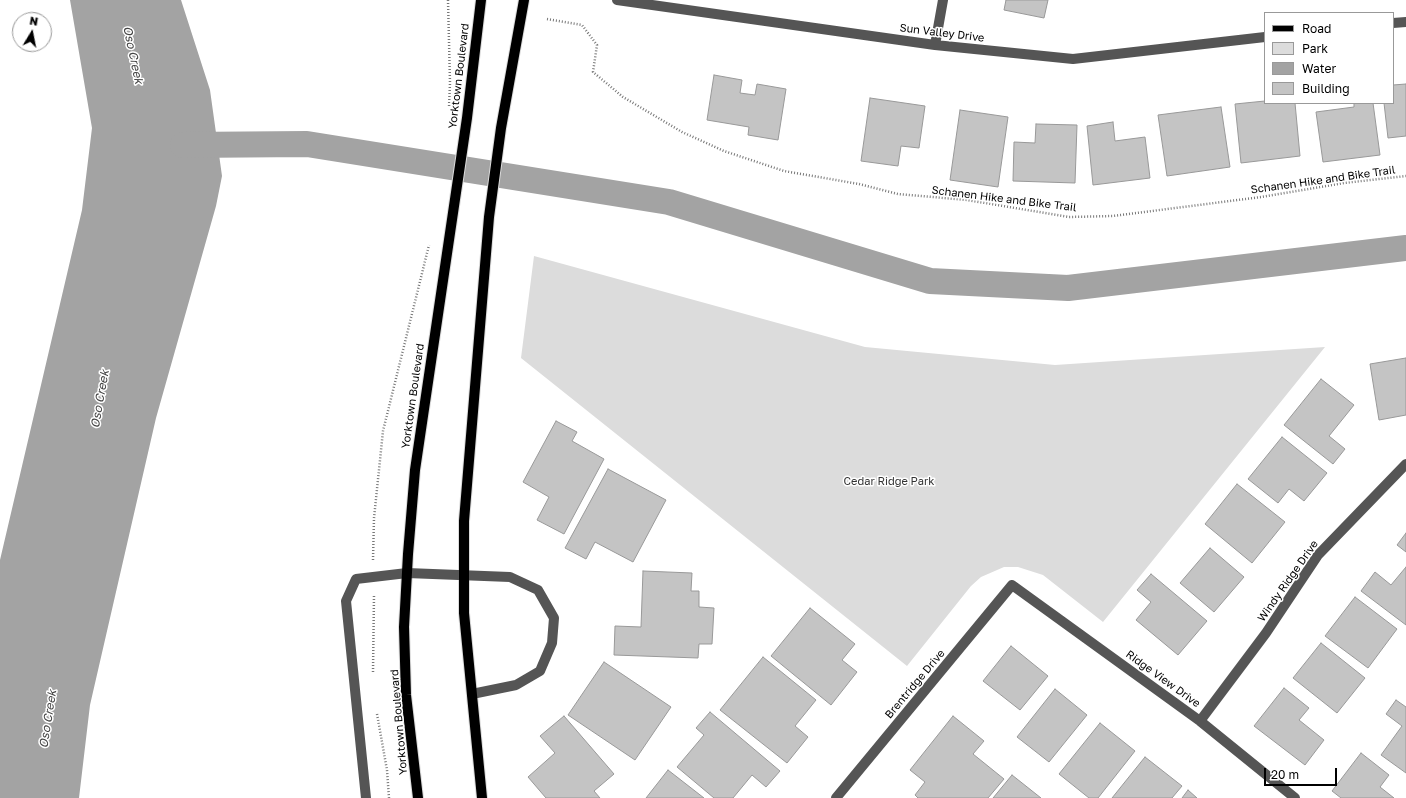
<!DOCTYPE html>
<html>
<head>
<meta charset="utf-8">
<style>
	body { margin:0 }
	#map { position:relative; width:1406px; height:798px; overflow:hidden; background:#fff; font-family:"Golos Text",sans-serif }
	canvas { display:block }
	.legend { position:absolute; left:1264px; top:12px; width:130px; height:92px; box-sizing:border-box; background:#fff; border:1px solid #999; margin:0; padding:5px 7px; list-style:none; font-size:12px; color:#000 }
	.legend li { display:flex; align-items:center; gap:8px; height:20px }
	.legend b { width:20px; border:1px solid #999 }
	.north { position:absolute; left:12px; top:12px; width:40px; height:40px; box-sizing:border-box; background:#fff; border:1px solid #999; border-radius:50%; rotate:10deg; font-size:11px; font-weight:700; line-height:16px; text-align:center; color:#000 }
	.north::after { content:''; display:block; margin:auto; width:14px; height:18px; background:#000; clip-path:polygon(50% 0,100% 100%,50% 72%,0 100%) }
	.scale { position:absolute; left:1264px; top:768px; width:73px; height:18px; box-sizing:border-box; border:2px solid #000; border-top:0; padding-left:5px; font-size:12px; line-height:14px; white-space:nowrap; color:#000; -webkit-text-stroke:3px #fff; paint-order:stroke }
</style>
</head>
<body>
<div id="map">
<canvas width="1406" height="798"></canvas>
<ul class="legend">
<li><b style="height:5px;background:#000"></b>Road</li>
<li><b style="height:11px;background:#dcdcdc"></b>Park</li>
<li><b style="height:11px;background:#a3a3a3"></b>Water</li>
<li><b style="height:11px;background:#c4c4c4"></b>Building</li>
</ul>
<div class="north">N</div>
<div class="scale">20 m</div>
</div>
<script>
const g = document.querySelector('canvas').getContext('2d');
g.lineJoin = 'round';
function fill(path, color) {
  g.fillStyle = color;
  g.fill(path, 'evenodd');
}
function toPath(rows) {
  const path = new Path2D();
  for (const r of rows) {
    path.moveTo(r[0], r[1]);
    for (let i = 2; i < r.length; i += 2) path.lineTo(r[i], r[i + 1]);
  }
  return path;
}
function strokePath(path, color, width, dash) {
  g.strokeStyle = color;
  g.lineWidth = width;
  g.lineCap = dash ? 'butt' : 'round';
  g.setLineDash(dash || []);
  g.stroke(path);
}
function drawText(font, color, halo, rows, align = 'center') {
  g.font = font + ' "Golos Text",sans-serif';
  g.lineWidth = 3;
  g.setLineDash([]);
  g.textBaseline = 'middle';
  g.strokeStyle = halo;
  g.fillStyle = color;
  for (const [text, x, y, turn = 0] of rows) {
    g.save();
    g.translate(x, y);
    g.rotate((+turn || 0) * Math.PI / 180);
    g.textAlign = isNaN(turn) ? turn : align;
    if (halo) g.strokeText(text, 0, 0);
    g.fillText(text, 0, 0);
    g.restore();
  }
}
fill(toPath([
	[534,256,865,347,1055,365,1325,347,1103,622,1043,575,1018,567,1004,567,981,577,971,586,907,666,521,358]
]), '#dcdcdc');
fill(toPath([
	[70,0,181,0,210,90,222,176,216,206,156,418,90,705,79,798,0,798,0,560,82,210,92,128]
]), '#a3a3a3');
strokePath(toPath([
	[183,145,307,144,669,202,930,281,1068,288,1406,248]
]), '#a3a3a3', 26);
const building = toPath([
	[1006,0,1048,0,1044,18,1004,10,1006,0],
	[714,75,742,80,740,93,755,95,757,84,786,89,778,140,748,135,749,127,707,120,714,75],
	[1406,84,1406,136,1388,138,1384,103,1393,103,1393,85,1406,84],
	[870,98,925,106,919,148,901,146,898,166,861,161,870,98],
	[1265,101,1265,103,1295,103,1300,156,1241,163,1235,104,1265,101],
	[1354,103,1373,103,1380,155,1323,162,1316,112,1354,107,1354,103],
	[1221,107,1230,167,1167,176,1158,115,1221,107],
	[960,110,1008,117,998,187,950,180,960,110],
	[1113,122,1115,141,1145,137,1150,178,1093,185,1087,126,1113,122],
	[1036,124,1077,125,1075,183,1013,181,1014,142,1035,143,1036,124],
	[1406,358,1406,415,1379,420,1370,364,1406,358],
	[1321,379,1354,405,1329,436,1345,449,1333,464,1284,425,1321,379],
	[556,421,577,432,572,441,604,459,564,534,537,520,549,497,523,482,556,421],
	[1282,437,1327,473,1304,501,1289,489,1278,503,1248,479,1282,437],
	[608,469,666,500,633,562,595,542,586,559,565,548,608,469],
	[1237,484,1285,522,1252,563,1205,524,1237,484],
	[1406,533,1406,552,1397,545,1406,533],
	[1210,548,1244,577,1214,612,1180,583,1210,548],
	[1406,567,1406,625,1361,591,1375,572,1391,585,1406,567],
	[643,571,692,573,691,591,699,591,699,607,714,608,712,644,699,644,698,658,614,655,615,626,641,627,643,571],
	[1151,574,1207,621,1178,655,1136,620,1151,602,1137,590,1151,574],
	[1355,597,1397,629,1368,668,1325,636,1355,597],
	[810,608,855,644,842,660,857,672,831,705,771,656,810,608],
	[1321,643,1365,678,1337,713,1293,678,1321,643],
	[1011,646,1048,676,1020,710,983,681,1011,646],
	[763,657,816,700,795,726,808,737,787,763,720,710,763,657],
	[604,662,671,707,635,760,568,715,604,662],
	[1284,688,1309,708,1299,720,1324,740,1305,765,1254,726,1284,688],
	[1055,689,1087,715,1049,762,1017,737,1055,689],
	[1396,700,1406,707,1406,773,1381,755,1402,726,1386,714,1396,700],
	[710,712,780,771,766,787,752,775,733,798,714,798,677,767,704,735,696,728,710,712],
	[564,716,614,774,594,791,600,798,546,798,528,777,555,753,540,736,564,716],
	[953,716,984,741,973,754,1004,779,988,798,918,798,915,795,925,782,910,770,953,716],
	[1100,723,1135,751,1098,798,1089,798,1059,774,1100,723],
	[1361,753,1389,775,1380,787,1394,798,1341,798,1332,791,1361,753],
	[1145,757,1182,786,1172,798,1112,798,1145,757],
	[668,770,704,798,646,798,668,770],
	[1012,775,1041,798,993,798,1012,775],
	[1188,790,1197,798,1182,798,1188,790]
]);
fill(building, '#c4c4c4');
strokePath(building, '#999', 1);
const major = toPath([
	[418,798,406,695,404,627,408,554,415,470,467,118,481,0],
	[482,798,464,613,464,521,489,217,501,128,524,0]
]);
strokePath(major, '#dbdbdb', 12);
strokePath(toPath([
	[448,0,450,83,449,107],
	[547,19,582,25,597,45,593,72,623,97,682,132,724,151,784,171,859,184,898,194,967,200,1069,217,1113,216,1261,197,1344,183,1406,176],
	[373,560,374,518,383,431,429,245],
	[373,672,374,595],
	[377,714,387,770,389,798]
]), '#777', 2.5, [1, 2]);
strokePath(toPath([
	[617,0,935,45,1073,59,1265,37],
	[1393,23,1406,22],
	[935,45,943,0],
	[1200,721,1266,633,1318,555,1406,464],
	[366,798,346,601,356,579,407,573,510,577,538,590,554,618,552,643,540,671,516,685,472,694],
	[836,798,1012,585,1200,721,1295,798]
]), '#555', 10);
strokePath(major, '#000', 10);
drawText('11px', '#000', '#fff', [
	["Sun Valley Drive",942,33,7],
	["Yorktown Boulevard",459,76,-83],
	["Schanen Hike and Bike Trail",1323,180,-8],
	["Schanen Hike and Bike Trail",1004,199,7],
	["Yorktown Boulevard",413,396,-82],
	["Windy Ridge Drive",1288,581,-55],
	["Ridge View Drive",1163,679,36],
	["Brentridge Drive",915,684,-50],
	["Yorktown Boulevard",399,722,-95]
]);
drawText('11px', '#333', '#fff', [
	["Cedar Ridge Park",889,482]
]);
drawText('italic 12px', '#444', '#fff', [
	["Oso Creek",133,55,78],
	["Oso Creek",100,399,-80],
	["Oso Creek",48,719,-81]
]);
</script>
</body>
</html>
